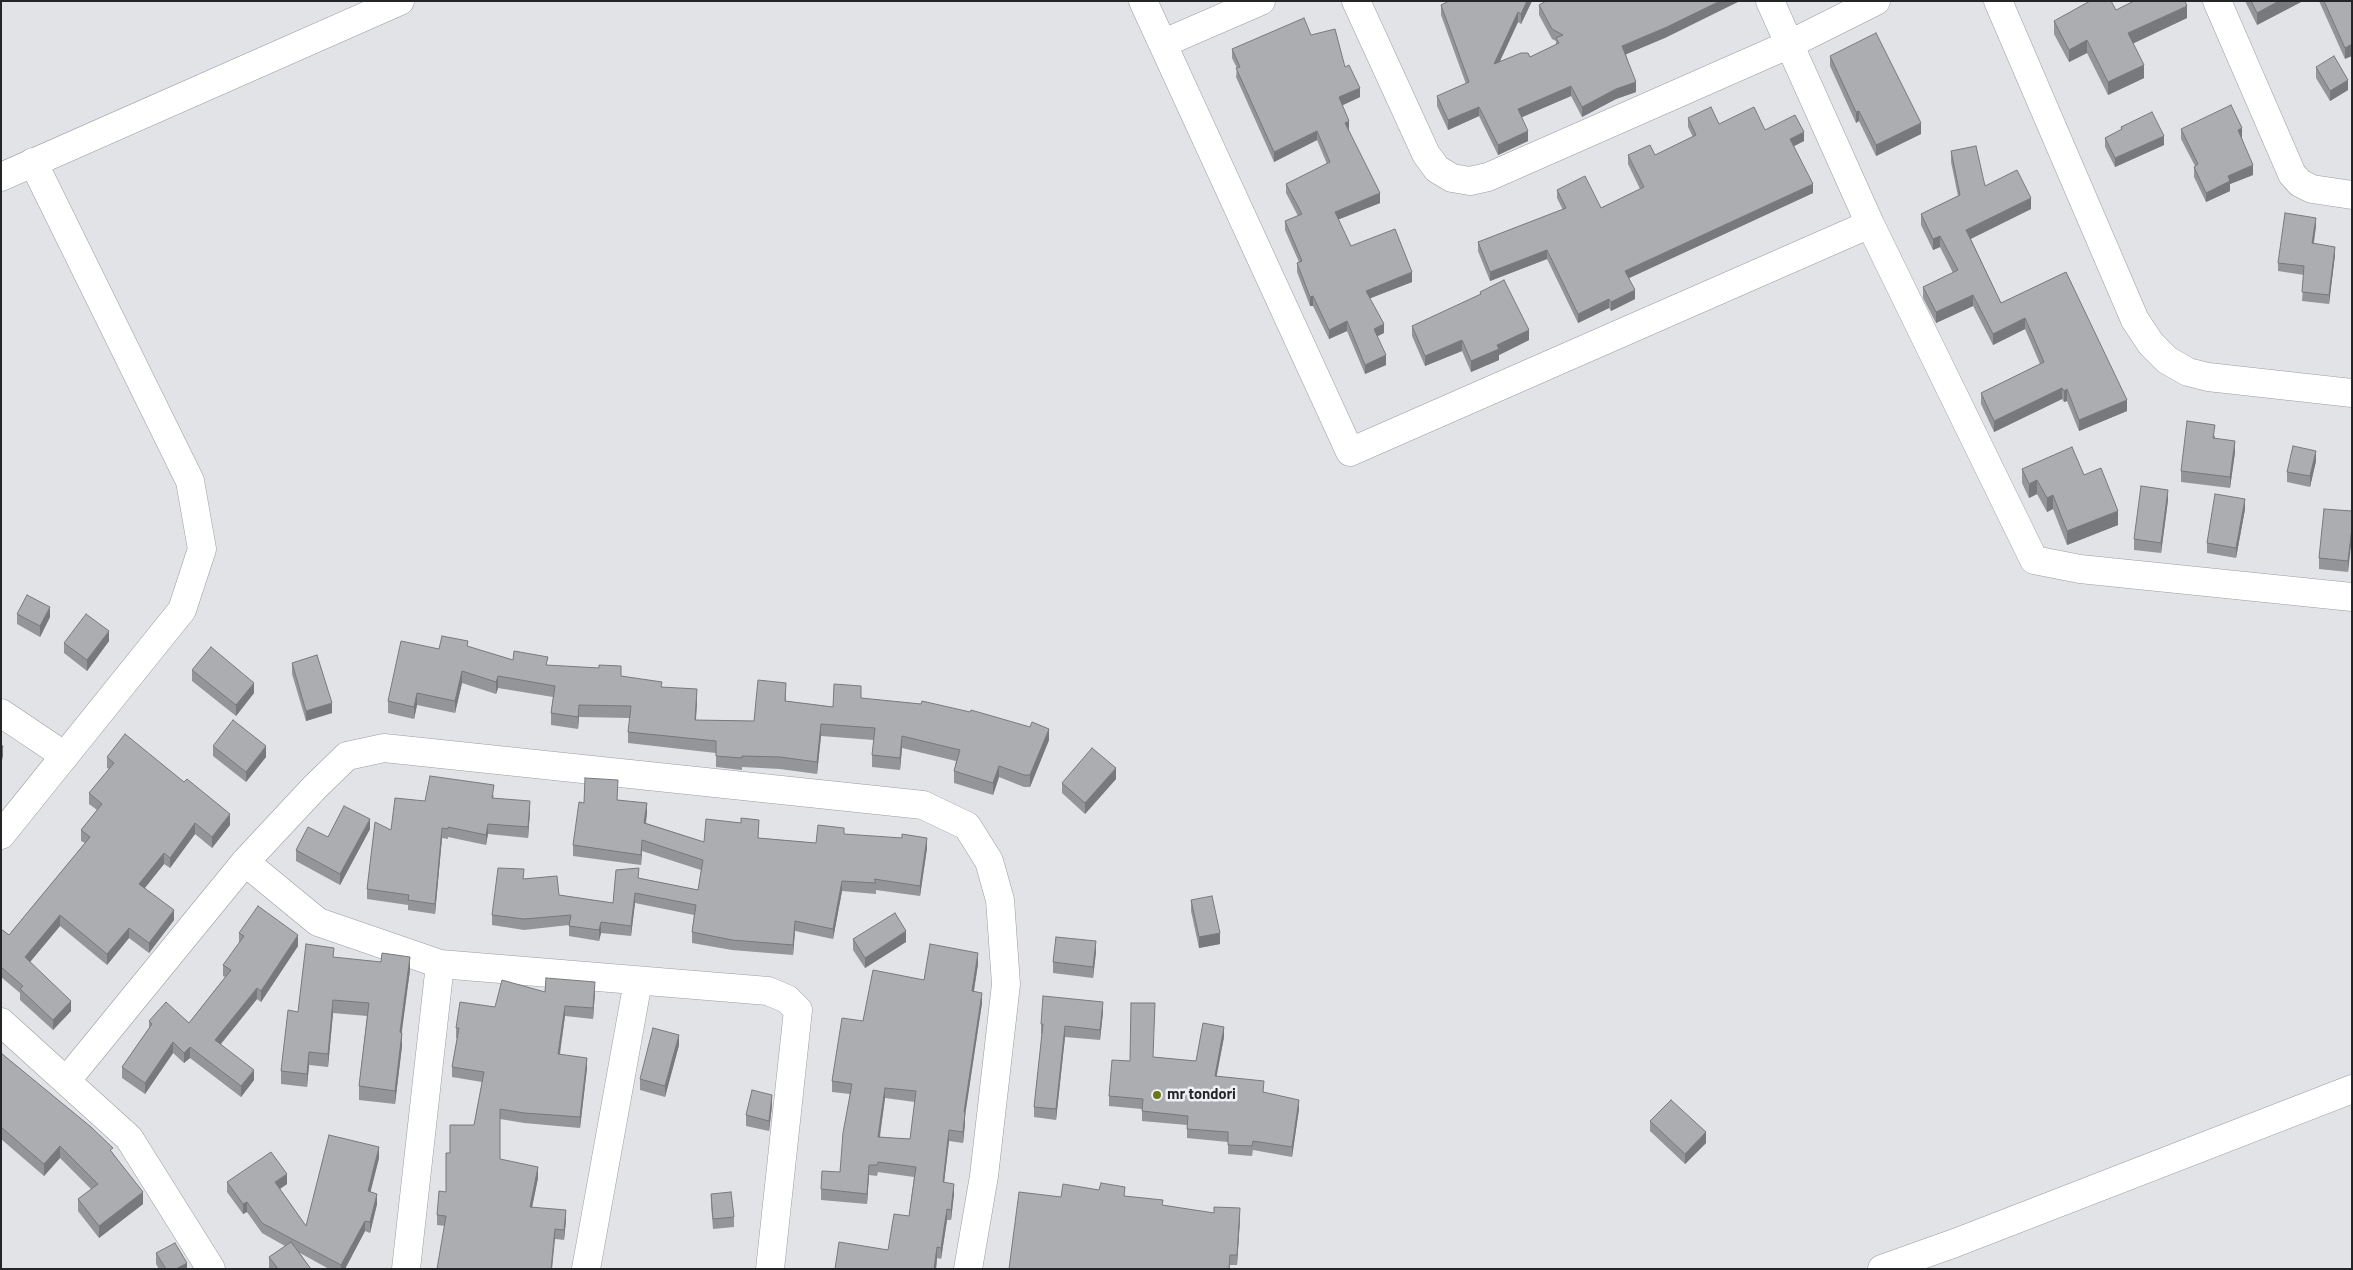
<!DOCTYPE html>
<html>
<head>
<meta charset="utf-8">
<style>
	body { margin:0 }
	#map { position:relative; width:2353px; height:1270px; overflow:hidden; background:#e1e3e7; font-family:"Titillium Web",sans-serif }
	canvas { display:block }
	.frame { position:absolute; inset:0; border:2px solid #242527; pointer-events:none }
</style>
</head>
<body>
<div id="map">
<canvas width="2353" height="1270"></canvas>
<div class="frame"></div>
</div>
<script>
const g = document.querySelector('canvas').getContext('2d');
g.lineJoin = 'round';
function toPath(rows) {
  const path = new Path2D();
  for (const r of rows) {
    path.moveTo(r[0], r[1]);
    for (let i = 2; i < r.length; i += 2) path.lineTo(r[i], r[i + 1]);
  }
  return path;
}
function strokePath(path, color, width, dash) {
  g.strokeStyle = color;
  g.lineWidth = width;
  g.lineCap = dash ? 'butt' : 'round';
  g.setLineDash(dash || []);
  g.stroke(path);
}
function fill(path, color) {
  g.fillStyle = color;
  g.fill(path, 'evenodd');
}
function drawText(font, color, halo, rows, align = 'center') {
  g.font = font + ' "Titillium Web",sans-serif';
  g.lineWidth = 5;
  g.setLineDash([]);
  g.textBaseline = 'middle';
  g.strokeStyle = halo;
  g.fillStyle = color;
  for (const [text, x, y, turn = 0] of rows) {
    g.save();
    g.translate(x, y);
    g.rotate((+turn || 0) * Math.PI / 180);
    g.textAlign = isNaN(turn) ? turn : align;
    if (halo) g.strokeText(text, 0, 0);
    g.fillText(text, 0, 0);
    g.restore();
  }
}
const minor = toPath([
	[1143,1,1350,452,1870,224,1770,1],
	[1356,1,1426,154,1437,169,1452,178,1470,181,1488,177,1790,44,1876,1],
	[1998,1,2135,320,2151,344,2167,360,2188,372,2208,377,2352,393],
	[2217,1,2292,174,2300,183,2312,189,2352,195],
	[1164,43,1261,1],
	[1,177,400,1],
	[1870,224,2034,560,2080,569,2352,597],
	[1,713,65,756],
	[1,835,182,610,202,549,190,481,33,162],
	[245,862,318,922,440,964,768,991,787,999,798,1010,770,1269],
	[1,1022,129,1138,211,1269],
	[67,1080,245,862,315,787,347,756,384,748,923,805,967,826,989,861,1000,900,1006,984,984,1176,968,1269],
	[406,1269,440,964],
	[586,1269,638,981],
	[1882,1269,1955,1243,2352,1089]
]);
strokePath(minor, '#9a9ca1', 29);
strokePath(minor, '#fff', 28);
fill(toPath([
	[1532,1,1521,24,1518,22,1500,61,1530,57,1556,45,1556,41,1552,39,1539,15,1539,5,1667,37,1626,54,1636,92,1616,99,1582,117,1571,96,1521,117,1528,141,1498,155,1479,116,1448,130,1437,106,1437,96,1466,84,1441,15,1441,5],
	[2245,1,2303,1,2257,25],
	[2319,1,2352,1,2345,59],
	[2187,18,2133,43,2144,78,2108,95,2087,53,2069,62,2054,34,2054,21],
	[1311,35,1345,67,1360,97,1342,105,1349,130,1380,203,1338,219,1351,246,1412,282,1370,298,1384,333,1377,336,1386,365,1365,374,1347,331,1329,339,1313,306,1310,306,1297,272,1297,263,1299,262,1285,230,1285,221,1298,216,1286,193,1286,184,1327,164,1317,140,1274,162,1236,77,1237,68,1232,58,1232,49],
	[1830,56,1921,134,1876,156,1859,121,1856,123,1830,66],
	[2316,67,2348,90,2330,101,2316,78],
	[1688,118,1719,124,1765,130,1804,141,1794,146,1813,193,1629,278,1635,299,1611,311,1609,308,1578,323,1547,259,1490,281,1478,251,1478,242,1563,210,1557,198,1557,190,1601,208,1640,189,1628,164,1628,155,1655,155,1693,137,1688,127],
	[2121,127,2164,145,2115,167,2105,147,2105,138,2121,130],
	[2181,129,2242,137,2242,138,2253,175,2230,184,2230,191,2206,202,2194,177,2194,167,2195,166,2181,139],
	[1951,151,1985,186,2031,209,1971,239,2001,303,2066,272,2127,411,2079,431,2067,401,2064,402,2062,399,1994,432,1981,404,1981,393,2040,364,2025,329,1993,345,1973,306,1936,323,1923,298,1923,287,1953,273,1940,247,1933,250,1921,225,1921,214,1958,196,1951,162],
	[2316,226,2314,243,2335,255,2329,304,2302,301,2304,275,2278,271,2278,263],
	[1480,292,1529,340,1499,355,1499,360,1471,372,1462,351,1425,366,1412,336,1412,326,1480,295],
	[2215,435,2215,439,2235,452,2230,488,2181,482,2181,471],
	[2316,461,2310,487,2287,482,2287,472],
	[2022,469,2084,475,2118,525,2067,545,2053,509,2047,512,2037,494,2029,498,2022,483],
	[2168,500,2161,553,2134,550,2134,539],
	[2245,509,2236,558,2207,553,2207,543],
	[2352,511,2348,572,2319,569,2319,558],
	[17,614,50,617,40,637,17,624],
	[109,641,87,671,64,653,64,643],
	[468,647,513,660,621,676,662,687,697,701,696,720,754,721,786,694,786,701,833,707,861,698,1049,740,1030,787,1024,787,999,777,993,795,954,783,954,771,956,761,902,748,900,770,872,767,872,755,874,740,821,736,817,774,780,769,742,767,742,770,716,767,716,753,628,743,628,732,630,718,579,717,578,729,551,725,551,713,553,697,498,688,496,694,462,683,455,713,417,705,414,719,388,713,388,701,439,649],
	[292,663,332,713,306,721,292,674],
	[192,670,254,693,236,716,192,681],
	[213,746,266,757,246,782,213,756],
	[107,757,230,825,212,848,195,834,170,868,164,864,145,888,174,920,149,953,129,938,107,965,60,926,30,962,71,1011,53,1030,20,1000,20,993,1,977,1,929,9,935,85,843,81,841,81,830,97,810,89,804,89,793,109,769,107,768],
	[1116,779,1085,814,1062,793,1062,783],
	[494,795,493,798,530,811,528,838,488,834,486,845,448,837,448,839,442,838,435,914,408,910,408,905,367,899,367,889,391,830,425,801],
	[618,800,647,813,646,823,704,842,759,838,816,843,844,834,927,848,920,896,876,890,876,894,842,891,833,939,795,931,793,955,732,950,692,943,692,932,694,915,635,903,631,936,601,933,599,941,569,936,569,925,524,930,492,925,492,915,524,879,559,895,613,903,639,878,698,890,701,870,642,851,641,865,573,856,573,845,584,803],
	[370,829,340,885,296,861,296,850,328,837],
	[1191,900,1220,944,1199,948,1191,911],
	[239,933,298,946,261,1002,257,999,221,1044,254,1080,241,1097,190,1058,184,1063,173,1053,145,1094,122,1078,122,1067,149,1028,149,1021,189,1023,225,977,223,976,223,965,239,943],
	[853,939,906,942,865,968,853,950],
	[1096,952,1093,978,1053,973,1053,962],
	[334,957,410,970,401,1033,402,1046,395,1104,359,1100,359,1086,367,1016,333,1013,328,1067,309,1065,307,1087,281,1084,281,1071,298,1012],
	[978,964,974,991,982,1003,965,1113,965,1123,963,1143,949,1141,944,1182,954,1194,951,1220,947,1220,941,1259,937,1258,936,1269,835,1269,888,1250,909,1216,914,1177,878,1172,877,1176,869,1175,867,1204,821,1200,821,1189,840,1172,850,1094,832,1092,832,1081,924,980],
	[885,1098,915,1102,910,1139,880,1137],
	[545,992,595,992,593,1019,565,1016,560,1054,587,1068,580,1128,524,1123,500,1119,500,1159,538,1178,532,1207,566,1220,564,1240,437,1225,437,1215,446,1192,450,1153,474,1125,482,1082,452,1077,452,1067,457,1038,456,1038,456,1028],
	[1103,1012,1100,1040,1065,1037,1056,1120,1034,1117,1034,1107,1042,1034,1041,1034,1041,1024],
	[1224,1037,1216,1076,1264,1092,1299,1109,1292,1157,1253,1150,1252,1156,1228,1154,1228,1142,1187,1138,1187,1125,1142,1121,1142,1109,1109,1106,1109,1096,1130,1061,1154,1057,1196,1061],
	[679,1045,665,1097,640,1090,640,1079],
	[1,1053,113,1153,143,1204,99,1238,78,1211,78,1199,91,1189,60,1158,44,1176,1,1139],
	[772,1106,769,1131,746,1126,746,1115],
	[1650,1121,1706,1143,1685,1164,1650,1131],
	[379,1158,370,1192,377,1204,370,1233,365,1231,345,1269,329,1269,300,1253,311,1269,270,1269,269,1268,269,1257,285,1246,262,1233,247,1212,243,1214,227,1192,227,1182,287,1184,280,1189,306,1226],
	[711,1194,734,1217,734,1227,713,1229,711,1204],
	[1125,1196,1163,1205,1240,1219,1237,1265,1230,1265,1230,1269,1009,1269,1061,1197],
	[156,1253,187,1269,159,1269,156,1264]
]), '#939598');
fill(toPath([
	[1527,1,1532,1,1521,24,1521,14],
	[1720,1,1740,1,1667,37,1622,56,1622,46],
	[2279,1,2303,1,2257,25,2257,13],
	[2187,6,2187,18,2128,46,2128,33],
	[1518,12,1518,22,1494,74,1494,64],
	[2087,40,2087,53,2069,62,2069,50],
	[2352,44,2352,56,2345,59,2345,48],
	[2144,65,2144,78,2108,95,2108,82],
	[2348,80,2348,90,2330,101,2330,91],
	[1636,82,1636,92,1616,99,1582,117,1582,107,1616,89],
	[1571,86,1571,96,1518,119,1518,109],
	[1360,88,1360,97,1339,107,1339,97],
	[1479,107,1479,116,1448,130,1448,120],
	[1859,111,1859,121,1856,123,1856,112],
	[1349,121,1349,130,1345,123],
	[1921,123,1921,134,1876,156,1876,145],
	[2242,128,2242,137,2238,139,2238,130],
	[1317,131,1317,140,1274,162,1274,152],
	[1528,131,1528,141,1498,155,1498,145],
	[1804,132,1804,141,1790,148,1790,139],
	[2164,136,2164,145,2115,167,2115,158],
	[2253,165,2253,175,2230,184,2230,191,2206,202,2206,193,2228,176],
	[1813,184,1813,193,1625,280,1625,271],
	[1380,193,1380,203,1335,221,1335,212],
	[2031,198,2031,209,1966,241,1966,230],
	[2316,218,2316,226,2312,251,2312,243],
	[1940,236,1940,247,1933,250,1933,239],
	[2335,247,2335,255,2329,304,2329,295],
	[1547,250,1547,259,1490,281,1490,272],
	[1412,272,1412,282,1366,300,1366,291],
	[1635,290,1635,299,1611,311,1611,302],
	[1973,295,1973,306,1936,323,1936,312],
	[1313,296,1313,306,1310,306,1310,297],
	[1609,299,1609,308,1578,323,1578,314],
	[2025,318,2025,329,1993,345,1993,334],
	[1347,321,1347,331,1329,339,1329,330],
	[1384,324,1384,333,1374,338,1374,329],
	[1529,330,1529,340,1499,355,1499,360,1471,372,1471,361,1497,345],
	[1462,340,1462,351,1425,366,1425,356],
	[1386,355,1386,365,1365,374,1365,365],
	[2062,388,2062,399,1994,432,1994,421],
	[2067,389,2067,401,2064,402,2064,391],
	[2127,400,2127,411,2079,431,2079,420],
	[2235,441,2235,452,2230,488,2230,477],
	[2316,451,2316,461,2310,487,2310,476],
	[2037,480,2037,494,2029,498,2029,484],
	[2168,490,2168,500,2161,553,2161,543],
	[2053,495,2053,509,2047,512,2047,498],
	[2245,499,2245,509,2236,558,2236,548],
	[2118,511,2118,525,2067,545,2067,531],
	[2352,527,2352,537,2348,572,2348,561],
	[50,607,50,617,40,637,40,626],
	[109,631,109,641,87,671,87,660],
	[462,671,462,683,455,713,455,701],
	[498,676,498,688,496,694,496,682],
	[254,683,254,693,236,716,236,705],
	[697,689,697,701,695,732,695,720],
	[417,693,417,705,414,719,414,707],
	[332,703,332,713,306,721,306,711],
	[579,705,579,717,578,729,578,717],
	[821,724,821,736,817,774,817,762],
	[1049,729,1049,740,1030,787,1030,775],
	[902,736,902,748,900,770,900,758],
	[3,746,3,756,1,765,1,755],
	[266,746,266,757,246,782,246,772],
	[999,766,999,777,993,795,993,783],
	[1116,768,1116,779,1085,814,1085,803],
	[530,801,530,811,528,838,528,827],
	[647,803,647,813,644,833,644,823],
	[230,814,230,825,212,848,212,837],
	[370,819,370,829,340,885,340,874],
	[195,823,195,834,170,868,170,858],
	[488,824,488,834,486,845,486,835],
	[442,828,442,838,435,914,435,904],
	[927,838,927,848,920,896,920,886],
	[642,840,642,851,641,865,641,855],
	[164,853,164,864,139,895,139,884],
	[842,881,842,891,833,939,833,929],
	[635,893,635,903,631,936,631,926],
	[174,910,174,920,149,953,149,943],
	[60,915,60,926,25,968,25,957],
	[795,921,795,931,793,955,793,945],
	[601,922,601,933,599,941,599,930],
	[129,928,129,938,107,965,107,954],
	[906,931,906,942,865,968,865,958],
	[1220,933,1220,944,1199,948,1199,937],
	[298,935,298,946,261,1002,261,991],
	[1096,941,1096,952,1093,978,1093,967],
	[978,953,978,964,972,1002,972,991],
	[410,957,410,970,400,1046,400,1032],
	[595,982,595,992,593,1019,593,1008],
	[257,988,257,999,215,1051,215,1040],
	[982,993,982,1003,964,1123,964,1112],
	[333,1000,333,1013,328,1067,328,1054],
	[71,1001,71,1011,53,1030,53,1020],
	[1103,1002,1103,1012,1100,1040,1100,1030],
	[565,1006,565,1016,558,1064,558,1054],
	[1065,1026,1065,1037,1056,1120,1056,1109],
	[1224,1027,1224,1037,1215,1085,1215,1076],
	[402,1033,402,1046,395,1104,395,1091],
	[679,1035,679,1045,665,1097,665,1086],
	[173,1042,173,1053,145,1094,145,1083],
	[190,1047,190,1058,184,1063,184,1053],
	[309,1052,309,1065,307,1087,307,1074],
	[587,1058,587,1068,580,1128,580,1117],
	[254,1070,254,1080,241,1097,241,1086],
	[885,1088,885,1098,878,1147,878,1137],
	[772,1095,772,1106,769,1131,769,1121],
	[1299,1100,1299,1109,1292,1157,1292,1147],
	[965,1113,965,1123,963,1143,963,1132],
	[949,1130,949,1141,943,1192,943,1182],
	[1706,1132,1706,1143,1685,1164,1685,1154],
	[60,1146,60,1158,44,1176,44,1164],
	[379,1147,379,1158,368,1202,368,1191],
	[869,1165,869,1175,867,1204,867,1194],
	[538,1167,538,1178,530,1217,530,1207],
	[287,1174,287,1184,275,1192,275,1182],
	[954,1184,954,1194,951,1220,951,1210],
	[143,1192,143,1204,99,1238,99,1226],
	[377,1194,377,1204,370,1233,370,1222],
	[247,1202,247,1212,243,1214,243,1204],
	[1240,1208,1240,1219,1237,1265,1237,1255],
	[947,1209,947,1220,941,1259,941,1248],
	[566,1210,566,1220,564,1240,564,1230],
	[365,1221,365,1231,345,1269,341,1269,341,1265],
	[555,1229,555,1239,552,1269,551,1269],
	[937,1247,937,1258,936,1269,934,1269],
	[187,1263,187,1269,176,1269]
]), '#78797c');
const building = toPath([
	[1449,1,1527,1,1521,14,1518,12,1494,64,1521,53,1528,53,1530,57,1559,43,1556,38,1563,35,1552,29,1539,5,1546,1,1720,1,1667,27,1622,46,1636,82,1616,89,1582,107,1571,86,1518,109,1528,131,1498,145,1479,107,1448,120,1437,96,1469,82,1441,5,1449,1],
	[2090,1,2111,1,2116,10,2134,1,2185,1,2187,6,2128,33,2144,65,2108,82,2087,40,2069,50,2054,21,2090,1],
	[2251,1,2279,1,2257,13,2251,1],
	[2324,1,2352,1,2352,44,2345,48,2324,1],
	[1304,18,1311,35,1335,29,1345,67,1349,65,1360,88,1339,97,1349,121,1345,123,1380,193,1335,212,1351,246,1395,229,1412,272,1366,291,1384,324,1374,329,1386,355,1365,365,1347,321,1329,330,1313,296,1310,297,1297,263,1302,261,1285,221,1302,214,1286,184,1330,162,1317,131,1274,152,1236,68,1240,67,1232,49,1304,18],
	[1876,33,1921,123,1876,145,1859,111,1856,112,1830,56,1876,33],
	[2334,56,2348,80,2330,91,2316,67,2334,56],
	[2231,105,2242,128,2238,130,2253,165,2228,176,2230,181,2206,193,2194,167,2198,164,2181,129,2231,105],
	[1711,107,1719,124,1754,107,1765,130,1795,115,1804,132,1790,139,1813,184,1625,271,1635,290,1611,302,1609,299,1578,314,1547,250,1490,272,1478,242,1566,208,1557,190,1585,176,1601,208,1644,187,1628,155,1650,145,1655,155,1696,135,1688,118,1711,107],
	[2152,112,2164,136,2115,158,2105,138,2122,129,2121,127,2152,112],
	[1976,146,1985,186,2017,170,2031,198,1966,230,2001,303,2066,272,2127,400,2079,420,2067,389,2064,391,2062,388,1994,421,1981,393,2044,362,2025,318,1993,334,1973,295,1936,312,1923,287,1958,270,1940,236,1933,239,1921,214,1960,195,1951,151,1976,146],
	[2285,213,2316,218,2312,243,2335,247,2329,295,2302,292,2304,266,2278,263,2285,213],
	[1504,280,1529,330,1497,345,1499,349,1471,361,1462,340,1425,356,1412,326,1481,294,1480,292,1504,280],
	[2187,421,2215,425,2213,438,2235,441,2230,477,2181,471,2187,421],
	[2293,446,2316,451,2310,476,2287,472,2293,446],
	[2072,447,2084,475,2101,468,2118,511,2067,531,2053,495,2047,498,2037,480,2029,484,2022,469,2072,447],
	[2141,486,2168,490,2161,543,2134,539,2141,486],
	[2215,494,2245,499,2236,548,2207,543,2215,494],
	[2324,509,2352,511,2352,527,2348,561,2319,558,2324,509],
	[27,595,50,607,40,626,17,614,27,595],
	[86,614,109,631,87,660,64,643,86,614],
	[442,636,468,641,467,646,513,660,514,651,548,657,546,665,599,668,599,665,621,666,621,676,662,682,661,687,697,689,695,720,754,721,758,680,786,683,785,701,833,707,834,684,861,686,861,698,921,704,922,701,970,712,971,710,1030,727,1032,722,1049,729,1030,775,1024,775,999,766,993,783,954,771,960,750,902,736,900,758,872,755,875,728,821,724,817,762,780,757,742,756,742,758,716,756,716,741,628,732,631,706,579,705,578,717,551,713,555,686,498,676,496,682,462,671,455,701,417,693,414,707,388,701,401,641,439,649,442,636],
	[211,647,254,683,236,705,192,670,211,647],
	[317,655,332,703,306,711,292,663,317,655],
	[233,720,266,746,246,772,213,746,233,720],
	[125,734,184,782,187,779,230,814,212,837,195,823,170,858,164,853,139,884,174,910,149,943,129,928,107,954,60,915,25,957,71,1001,53,1020,20,989,23,986,1,967,1,929,9,935,90,837,81,830,102,804,89,793,114,763,107,757,125,734],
	[1,745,3,746,1,755,1,745],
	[1092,748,1116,768,1085,803,1062,783,1092,748],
	[430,776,494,785,492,798,530,801,528,827,488,824,486,835,448,827,448,829,442,828,435,904,408,900,409,895,367,889,375,822,391,830,395,798,425,801,430,776],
	[585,778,618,780,617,800,647,803,644,823,704,842,706,819,741,823,741,818,759,820,758,838,816,843,818,825,844,828,844,834,902,838,902,834,927,838,920,886,874,879,876,883,842,881,833,929,795,921,793,945,732,940,692,932,696,905,635,893,631,926,601,922,599,930,569,926,571,915,524,919,492,915,498,868,524,869,523,879,557,876,559,895,613,903,616,870,639,868,638,878,698,890,703,860,642,840,641,855,573,845,579,802,584,803,585,778],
	[344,806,370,819,340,874,296,850,308,827,328,837,344,806],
	[1212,896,1220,933,1199,937,1191,900,1212,896],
	[258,906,298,935,261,991,257,988,215,1040,254,1070,241,1086,190,1047,184,1053,173,1042,145,1083,122,1067,152,1024,149,1021,166,1002,189,1023,231,970,223,965,244,936,239,933,258,906],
	[895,913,906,931,865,958,853,939,895,913],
	[1056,937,1096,941,1093,967,1053,962,1056,937],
	[306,944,334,948,333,957,381,962,382,953,410,957,400,1032,402,1033,395,1091,359,1086,369,1003,333,1000,328,1054,309,1052,307,1074,281,1071,288,1010,298,1012,306,944],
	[930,944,978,953,972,991,982,993,964,1112,965,1113,963,1132,949,1130,943,1182,954,1184,951,1210,947,1209,941,1248,937,1247,934,1269,835,1269,839,1242,888,1250,894,1214,909,1216,916,1167,878,1162,877,1165,869,1165,867,1194,821,1189,822,1171,840,1172,843,1133,852,1084,832,1081,842,1018,863,1021,873,970,924,980,930,944],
	[885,1088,916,1091,910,1139,878,1137,885,1088],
	[546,978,595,982,593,1008,565,1006,558,1054,587,1058,580,1117,524,1113,500,1109,500,1159,538,1167,530,1207,566,1210,564,1230,555,1229,551,1269,437,1269,446,1216,437,1215,439,1191,446,1192,446,1153,450,1153,450,1125,474,1125,484,1072,452,1067,459,1028,456,1028,460,1002,495,1007,502,980,545,992,546,978],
	[1043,996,1103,1002,1100,1030,1065,1026,1056,1109,1034,1107,1043,1024,1041,1024,1043,996],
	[1131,1003,1155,1003,1153,1057,1196,1061,1203,1023,1224,1027,1215,1076,1264,1081,1263,1092,1299,1100,1292,1147,1253,1141,1252,1146,1228,1145,1228,1132,1187,1129,1188,1116,1142,1111,1143,1099,1109,1096,1112,1060,1130,1061,1131,1003],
	[653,1028,679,1035,665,1086,640,1079,653,1028],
	[1,1053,91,1127,113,1148,110,1150,143,1192,99,1226,78,1199,98,1184,60,1146,44,1164,1,1127,1,1053],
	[752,1090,772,1095,769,1121,746,1115,752,1090],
	[1671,1100,1706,1132,1685,1154,1650,1121,1671,1100],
	[329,1135,379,1147,368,1191,377,1194,370,1222,365,1221,341,1265,262,1223,247,1202,243,1204,227,1182,271,1152,287,1174,275,1182,306,1226,329,1135],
	[1101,1183,1125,1187,1124,1196,1163,1200,1162,1205,1214,1213,1214,1207,1240,1208,1237,1255,1230,1255,1229,1269,1009,1269,1019,1192,1061,1197,1063,1184,1099,1190,1101,1183],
	[731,1192,734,1217,713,1219,711,1194,731,1192],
	[291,1242,311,1269,278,1269,269,1257,291,1242],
	[175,1243,187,1263,176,1269,166,1269,156,1253,175,1243]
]);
fill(building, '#abadb1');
strokePath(building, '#78797c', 1);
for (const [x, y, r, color] of [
	[1157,1095,5,"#6c751e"]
]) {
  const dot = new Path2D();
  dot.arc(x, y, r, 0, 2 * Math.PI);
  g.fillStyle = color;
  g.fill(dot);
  strokePath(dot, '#eef0f5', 2);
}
drawText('bold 15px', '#242527', '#eef0f5', [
	["mr tondori",1167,1095]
], 'left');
</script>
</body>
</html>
